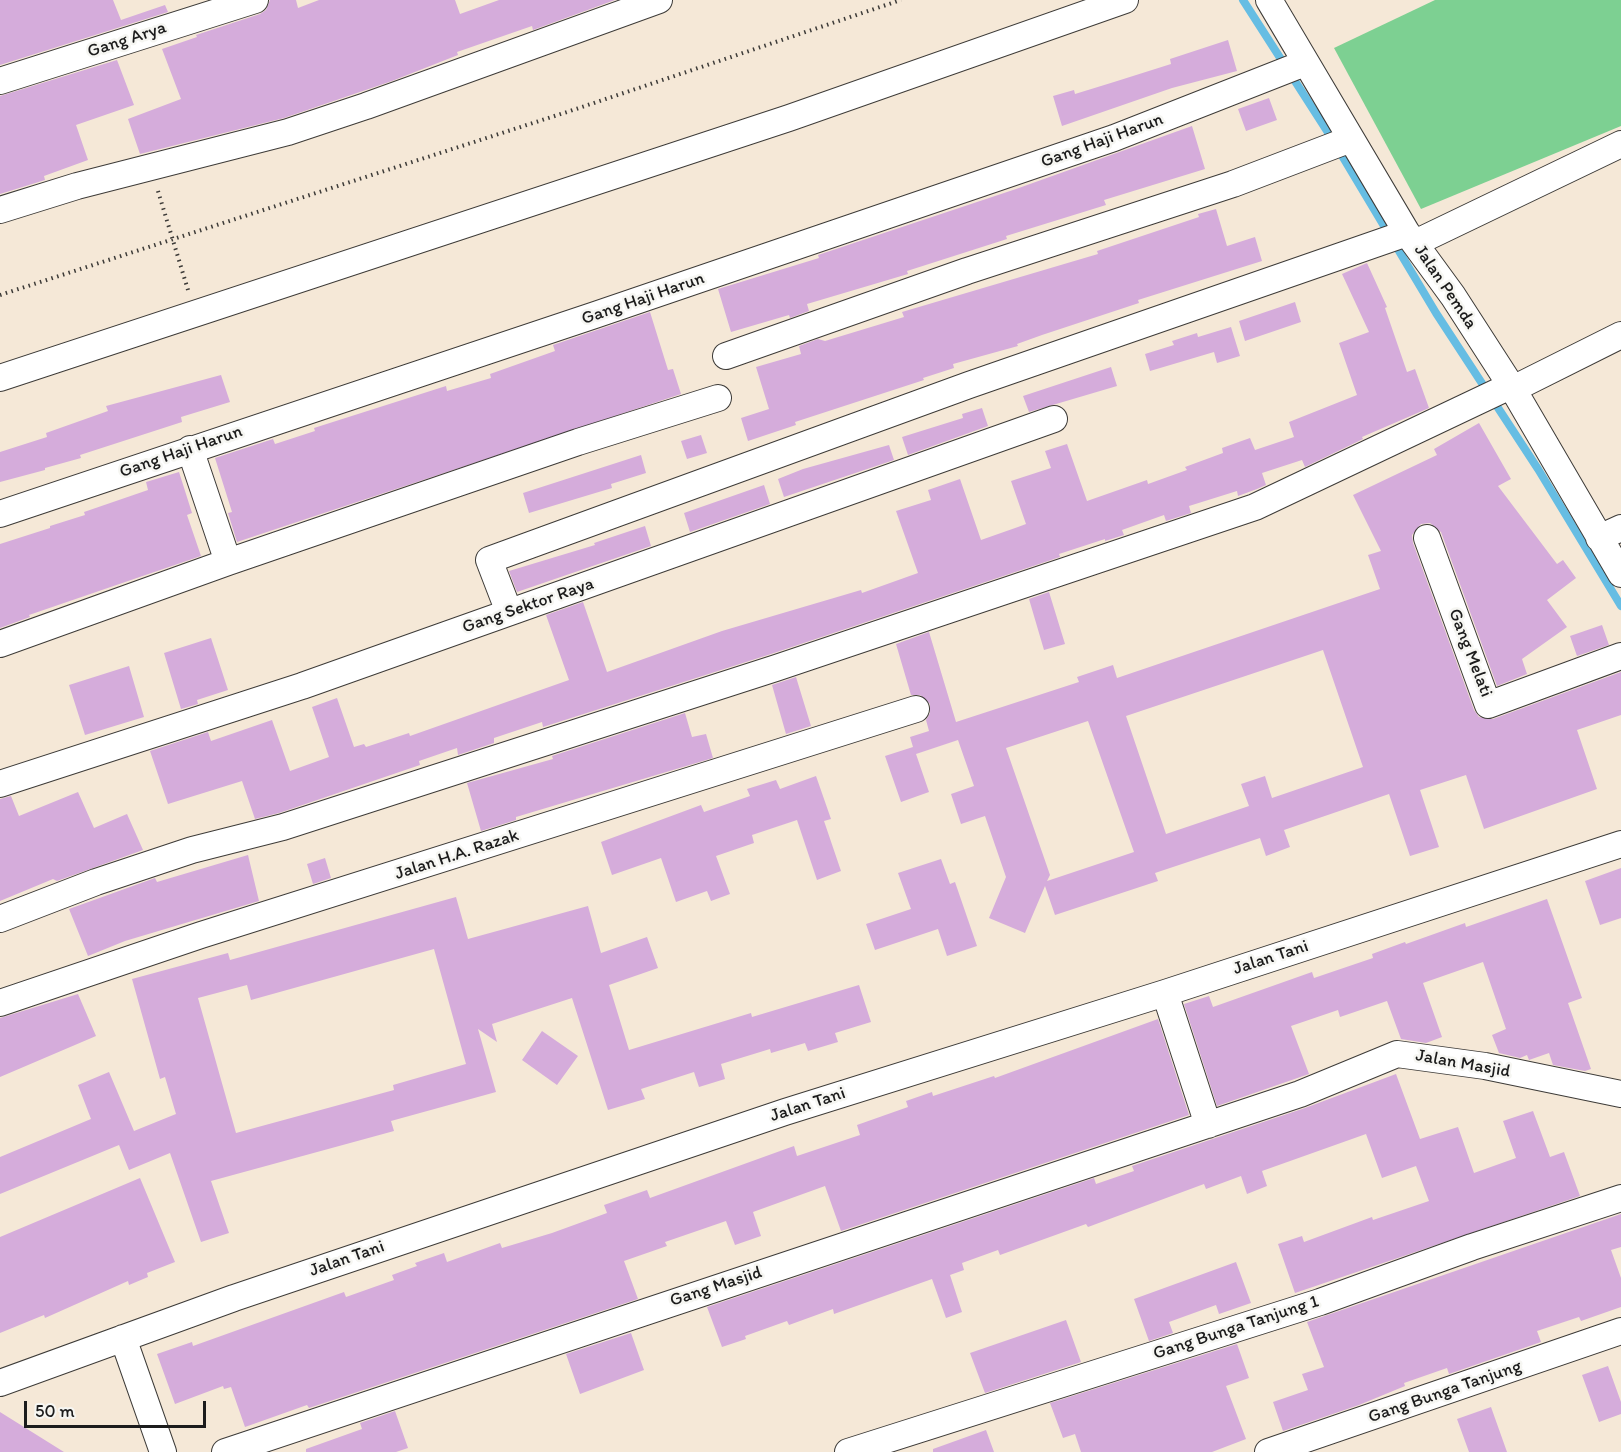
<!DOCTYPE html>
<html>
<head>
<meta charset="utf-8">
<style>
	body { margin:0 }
	#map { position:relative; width:1621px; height:1452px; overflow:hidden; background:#f5e8d7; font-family:Itim,sans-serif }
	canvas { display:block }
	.scale { position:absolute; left:24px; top:1401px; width:182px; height:27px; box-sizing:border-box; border:3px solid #1c1c1c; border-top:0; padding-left:8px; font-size:18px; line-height:21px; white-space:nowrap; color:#1c1c1c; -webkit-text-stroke:4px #f6f6f2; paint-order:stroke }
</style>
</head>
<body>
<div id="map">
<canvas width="1621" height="1452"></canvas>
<div class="scale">50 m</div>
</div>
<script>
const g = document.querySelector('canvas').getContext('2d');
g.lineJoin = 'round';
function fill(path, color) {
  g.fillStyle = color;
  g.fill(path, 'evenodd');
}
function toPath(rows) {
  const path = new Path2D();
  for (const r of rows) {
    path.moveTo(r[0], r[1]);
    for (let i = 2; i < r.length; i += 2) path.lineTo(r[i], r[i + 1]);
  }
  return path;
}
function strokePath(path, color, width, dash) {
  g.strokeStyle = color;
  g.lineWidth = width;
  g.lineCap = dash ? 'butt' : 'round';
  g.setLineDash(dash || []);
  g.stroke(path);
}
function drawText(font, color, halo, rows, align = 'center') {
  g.font = font + ' Itim,sans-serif';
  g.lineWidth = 5;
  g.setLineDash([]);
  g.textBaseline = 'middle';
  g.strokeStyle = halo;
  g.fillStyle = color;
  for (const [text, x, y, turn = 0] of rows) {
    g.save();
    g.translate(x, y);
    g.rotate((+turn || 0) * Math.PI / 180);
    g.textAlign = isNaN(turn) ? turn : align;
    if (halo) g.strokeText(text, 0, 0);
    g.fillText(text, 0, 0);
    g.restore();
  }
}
fill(toPath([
	[1435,0,1621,0,1621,126,1421,209,1334,48]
]), '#7dd092');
strokePath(toPath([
	[1243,0,1329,134,1436,313,1538,469,1621,606]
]), '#66bde3', 8);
fill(toPath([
	[0,0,113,0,121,20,165,5,168,12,0,65],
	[270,0,296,0,298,8,319,0,455,0,460,14,499,0,615,0,533,30,532,26,457,52,458,55,392,81,284,118,140,154,128,119,181,99,162,49,197,37,196,35,260,14,266,10],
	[1228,40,1237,71,1172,88,1062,126,1053,96,1074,90,1075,94,1114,82,1171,64,1170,59],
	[117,60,134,105,76,125,88,160,44,176,45,180,0,194,0,96],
	[1269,98,1277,120,1246,131,1238,109],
	[1192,126,1205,169,1104,200,1106,205,1006,236,1007,239,907,271,908,274,807,304,809,311,790,318,789,315,731,332,718,289,819,258,818,255,1016,189],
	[1216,209,1227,246,1255,237,1262,261,1138,300,1139,303,1042,335,1017,344,1018,346,953,364,954,368,923,378,924,380,795,422,796,425,748,441,741,418,769,409,756,367,801,354,799,346,818,339,825,341,904,317,902,312,1098,254,1097,251,1199,217,1198,214],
	[1367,263,1387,307,1385,308,1407,372,1415,369,1429,408,1362,437,1363,439,1305,467,1302,460,1262,473,1266,485,1257,489,1238,496,1237,491,1189,506,1191,513,1166,521,1164,515,1122,530,1124,535,1105,541,1105,539,1059,554,1060,557,771,654,543,727,542,722,494,738,494,743,458,755,457,748,419,761,420,765,279,813,255,819,242,781,168,804,150,751,208,732,211,741,272,720,290,771,329,757,312,707,337,698,354,747,364,744,366,747,409,733,410,736,569,680,546,615,583,602,607,672,722,631,861,590,862,593,918,573,896,511,931,500,928,490,960,479,981,540,1018,527,1026,524,1011,481,1051,468,1045,451,1067,444,1087,501,1147,480,1148,484,1187,470,1185,467,1223,453,1222,448,1250,438,1255,450,1294,437,1289,422,1357,395,1339,343,1369,332,1342,274],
	[1295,302,1301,322,1245,341,1239,321],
	[650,312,668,370,673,369,681,394,237,542,228,513,232,512,215,458,273,439,275,444,315,431,314,428,446,386,447,391,491,378,490,374,555,351,553,345],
	[1231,327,1240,356,1217,363,1214,352,1150,371,1145,354,1174,345,1172,341,1197,333,1198,337],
	[1111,367,1117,386,1029,412,1023,396],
	[221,375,230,402,181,417,182,422,80,455,81,458,45,468,45,470,0,482,0,452,47,437,46,433,108,411,106,406],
	[982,408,988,426,908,455,902,437,963,418,962,414],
	[1479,423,1511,479,1498,486,1557,564,1563,560,1576,578,1547,600,1567,627,1522,659,1527,674,1497,686,1441,532,1430,523,1421,524,1412,535,1413,543,1474,710,1479,717,1493,719,1621,672,1621,715,1577,730,1597,789,1484,829,1466,775,1420,790,1439,847,1410,856,1389,794,1284,830,1290,847,1266,856,1260,838,1155,873,1158,881,1055,915,1045,886,1025,933,989,918,1006,877,985,816,961,824,951,794,974,786,958,740,916,754,929,792,901,802,885,756,913,747,910,737,929,731,926,720,930,713,930,704,920,695,911,695,896,644,929,632,956,722,1079,682,1077,677,1113,665,1117,678,1380,589,1368,555,1381,551,1353,495,1437,455,1434,449],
	[1323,650,1363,767,1272,798,1265,776,1241,784,1249,806,1166,834,1126,716],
	[1088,721,1134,852,1047,881,1050,875,1006,748],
	[701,435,707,453,687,459,681,441],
	[889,445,894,460,784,497,778,479,803,469],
	[641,455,646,473,611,484,612,488,529,513,523,493],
	[179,472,192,513,187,515,201,556,29,615,30,617,0,628,0,544,50,528,50,526,85,515,84,512,148,490,146,482],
	[764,485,770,504,690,532,684,513],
	[645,526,651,546,517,592,509,571,595,545,594,543],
	[1049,592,1065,644,1044,650,1029,599],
	[1602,625,1609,645,1577,656,1570,636],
	[211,638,228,690,197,700,198,704,181,709,164,653],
	[129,666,144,717,85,735,69,685],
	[796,677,811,726,786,734,772,685],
	[685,713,692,737,706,734,713,758,516,817,516,820,481,831,467,783,553,759,552,756],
	[816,776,831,819,824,821,841,871,817,880,797,820,752,835,754,843,716,856,730,894,711,901,707,891,676,902,661,858,612,875,601,842,701,805,704,812,750,796,747,789,776,780,780,789],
	[78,792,94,828,127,814,143,850,57,881,53,879,0,901,0,799,11,796,19,816],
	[248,855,259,901,125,941,88,956,69,909,155,878,157,882],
	[325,858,331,878,313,884,307,864],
	[941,859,950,884,955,882,977,946,947,956,938,929,875,950,866,924,911,909,898,873],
	[1621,868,1621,918,1600,925,1585,881],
	[456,897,468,939,588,906,601,953,647,937,658,968,609,985,629,1050,751,1013,752,1017,859,985,871,1022,835,1033,838,1042,808,1051,805,1043,771,1053,770,1049,721,1064,725,1079,699,1087,694,1072,641,1089,645,1099,608,1110,572,998,492,1024,497,1042,478,1029,496,1092,391,1121,394,1131,211,1181,229,1233,201,1242,170,1153,129,1170,119,1145,0,1194,0,1157,91,1119,78,1085,109,1072,134,1131,176,1114,165,1077,160,1079,132,979,228,953,230,960],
	[434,949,466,1064,393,1085,394,1090,236,1133,198,998,247,985,251,1000],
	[1547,899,1582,998,1568,1003,1591,1069,1585,1071,1553,1065,1549,1053,1529,1060,1527,1055,1520,1058,1499,1053,1492,1035,1506,1029,1483,962,1423,983,1442,1037,1426,1043,1401,1039,1387,1001,1340,1017,1338,1010,1291,1026,1309,1074,1217,1106,1184,1004,1209,996,1213,1007,1312,972,1314,978,1373,958,1372,954,1405,942,1406,944,1465,923,1466,927],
	[78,994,96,1036,0,1077,0,1018],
	[1158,1019,1189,1115,841,1231,825,1186,753,1212,761,1236,735,1245,726,1221,665,1242,667,1246,624,1261,638,1299,309,1408,307,1405,245,1427,231,1387,224,1389,223,1386,175,1404,157,1354,192,1342,193,1346,344,1292,346,1297,394,1280,392,1275,417,1266,415,1263,444,1253,447,1262,500,1243,502,1248,552,1233,607,1213,604,1205,647,1190,650,1198,794,1146,797,1156,860,1135,857,1125,908,1107,906,1101,932,1092,933,1096,994,1076,995,1078],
	[542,1031,578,1056,557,1085,522,1060],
	[1396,1074,1420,1139,1458,1127,1474,1173,1516,1158,1503,1121,1533,1111,1550,1157,1564,1152,1580,1196,1295,1293,1278,1244,1302,1236,1304,1242,1372,1217,1373,1220,1429,1201,1416,1166,1382,1178,1366,1134,1262,1171,1267,1186,1247,1194,1241,1176,1206,1189,1204,1184,1088,1227,1086,1224,1000,1255,998,1250,962,1263,964,1270,950,1275,962,1312,946,1318,932,1279,834,1314,833,1309,789,1325,787,1321,745,1336,746,1339,722,1347,707,1307,1094,1178,1096,1184,1134,1171,1132,1166,1305,1108],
	[140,1178,175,1262,147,1273,148,1277,129,1285,128,1281,45,1318,44,1315,0,1333,0,1237],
	[1621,1214,1621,1247,1611,1250,1621,1278,1621,1307,1581,1321,1579,1317,1537,1331,1541,1342,1449,1374,1447,1368,1404,1383,1405,1386,1359,1405,1283,1431,1273,1402,1308,1390,1302,1374,1324,1367,1307,1322],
	[1236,1262,1251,1303,1219,1314,1216,1305,1169,1322,1173,1333,1149,1341,1134,1299],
	[1066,1320,1081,1362,985,1393,970,1353],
	[631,1333,644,1370,580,1394,566,1354],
	[1237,1344,1249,1378,1226,1386,1246,1439,1212,1452,1081,1452,1075,1434,1063,1438,1050,1403],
	[1608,1366,1621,1402,1621,1414,1599,1422,1582,1375],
	[1491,1407,1507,1452,1469,1452,1457,1419],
	[395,1411,408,1448,396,1452,306,1452,306,1449,362,1429,360,1423],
	[0,1412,64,1452,0,1452],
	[986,1430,994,1452,933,1452,933,1449]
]), '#d5acdb');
const minor = toPath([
	[1269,0,1407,233,1453,296,1513,389,1621,574],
	[0,81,255,0],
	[0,210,77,186,288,132,366,106,659,0],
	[1415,243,1621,144],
	[726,356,967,271,1233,184,1351,139],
	[0,378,789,118,1125,0],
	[1513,389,1621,335],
	[190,449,228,562],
	[0,514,595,315,1114,138,1305,63],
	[1427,538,1488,705,1621,656],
	[1599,538,1621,528],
	[509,612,489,560,969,385,1407,233],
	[0,644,228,562,578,442,718,398],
	[0,784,302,686,1054,419],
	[0,919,96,882,192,850,283,827,776,668,1255,507,1510,386],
	[1165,993,1208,1125],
	[0,1003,201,935,916,709],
	[123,1338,163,1452],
	[0,1383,234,1298,785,1112,1165,993,1621,844],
	[225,1452,1300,1094,1397,1054,1485,1066,1621,1094],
	[848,1452,1320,1302,1472,1247,1621,1198],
	[1268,1452,1621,1331]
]);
strokePath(minor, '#3d3b38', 28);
strokePath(toPath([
	[158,191,188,290],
	[0,295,567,112,901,0]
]), '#3d3b38', 4, [1.5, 4.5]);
strokePath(minor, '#fff', 26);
drawText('18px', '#1c1c1c', '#f6f6f2', [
	["Gang Arya",127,40,-18],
	["Gang Haji Harun",1102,141,-20],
	["Jalan Pemda",1445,287,56],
	["Gang Haji Harun",643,299,-19],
	["Gang Haji Harun",181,452,-19],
	["Gang Sektor Raya",528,606,-19],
	["Gang Melati",1470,653,69],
	["Jalan H.A. Razak",457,855,-18],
	["Jalan Tani",1271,958,-18],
	["Jalan Masjid",1463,1064,10],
	["Jalan Tani",808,1105,-18],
	["Jalan Tani",347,1259,-19],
	["Gang Masjid",716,1287,-18],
	["Gang Bunga Tanjung 1",1236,1328,-18],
	["Gang Bunga Tanjung",1445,1392,-19]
]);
</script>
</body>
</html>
